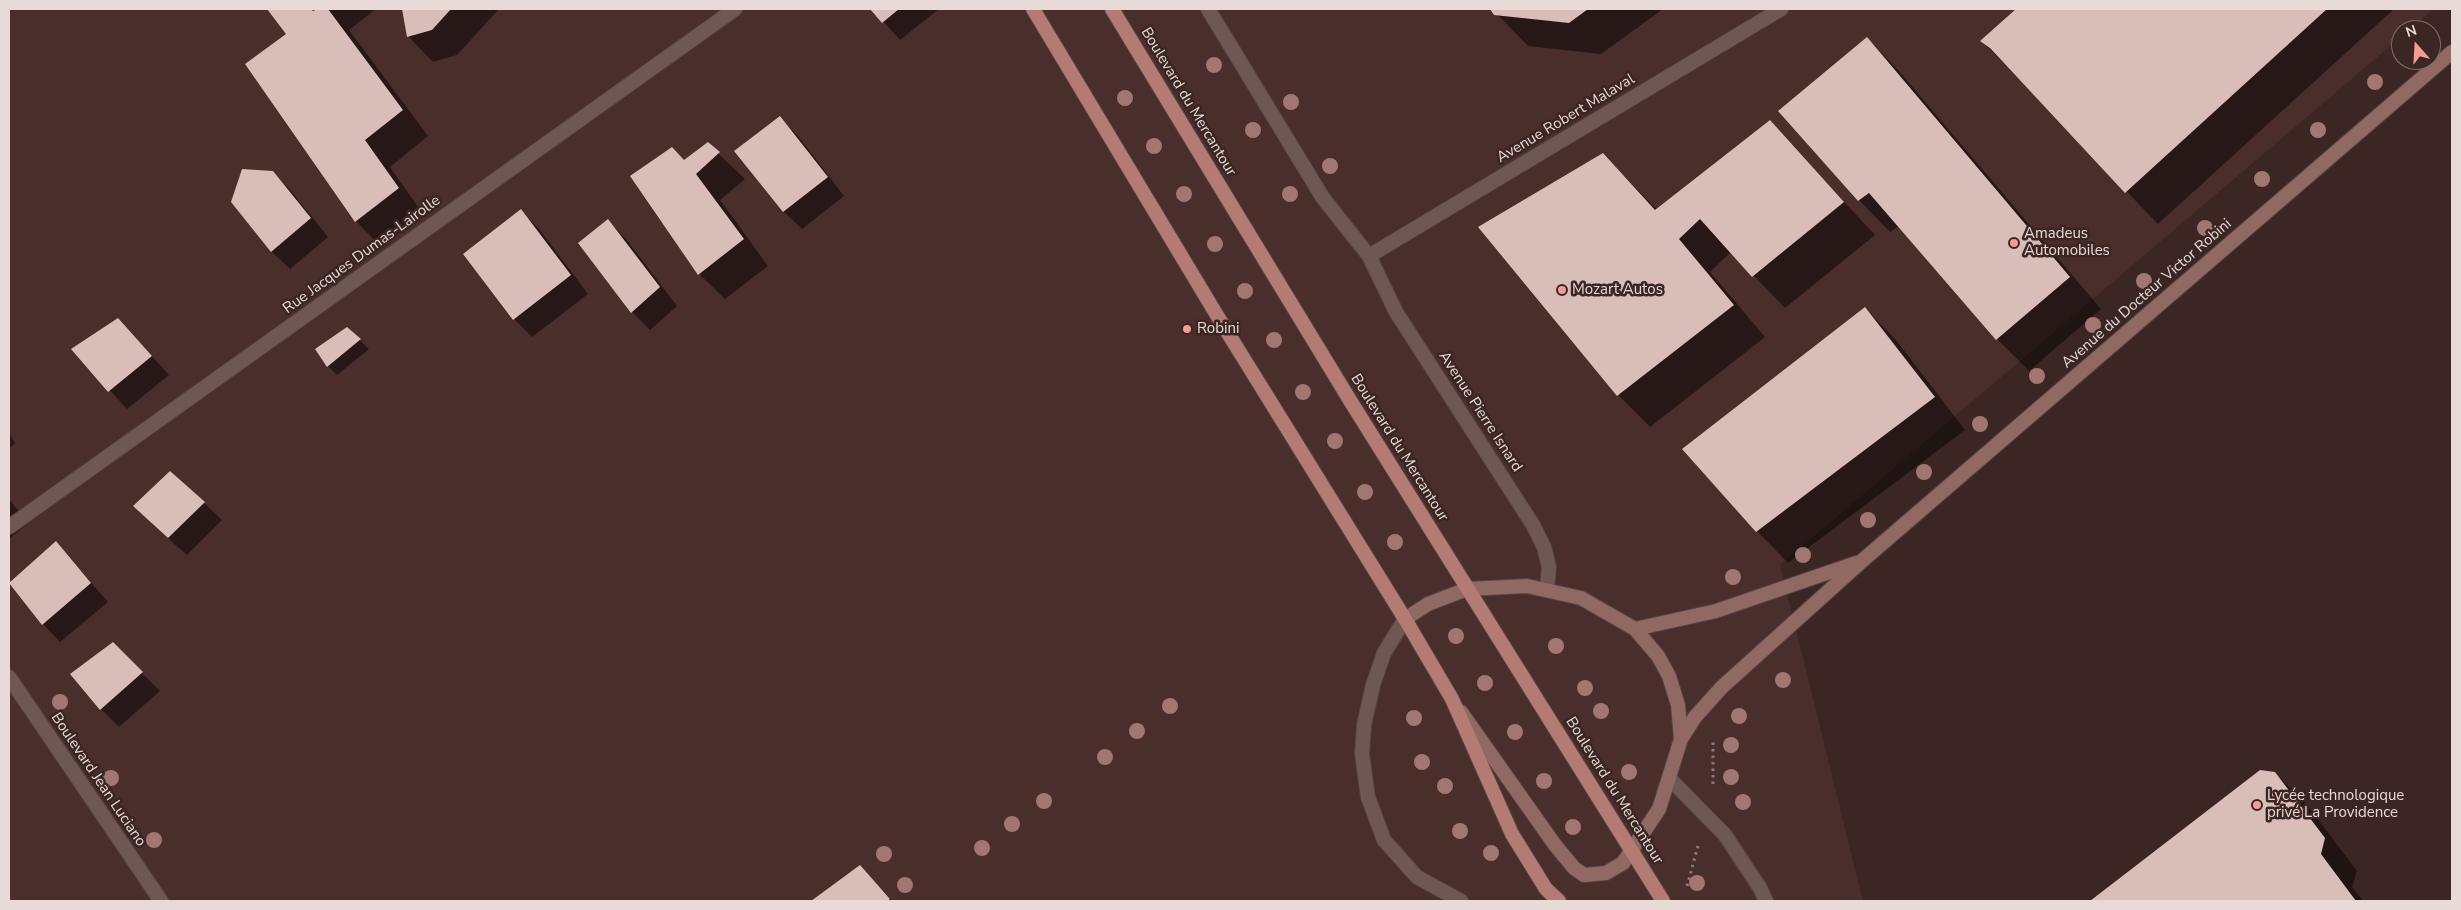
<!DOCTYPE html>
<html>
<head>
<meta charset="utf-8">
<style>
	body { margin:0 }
	#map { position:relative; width:2461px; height:910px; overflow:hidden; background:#3b2623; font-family:"Nunito Sans",sans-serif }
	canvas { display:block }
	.frame { position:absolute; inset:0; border:10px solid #e8dad7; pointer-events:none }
	.north { position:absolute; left:2391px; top:20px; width:50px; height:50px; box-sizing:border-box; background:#3b2623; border:1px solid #806e6b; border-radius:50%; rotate:341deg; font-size:14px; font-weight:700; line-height:20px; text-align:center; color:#e8dad7 }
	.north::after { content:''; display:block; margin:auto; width:18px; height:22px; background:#f59d90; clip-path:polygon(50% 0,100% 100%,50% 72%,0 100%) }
</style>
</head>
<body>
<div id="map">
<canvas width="2461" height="910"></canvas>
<div class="frame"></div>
<div class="north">N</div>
</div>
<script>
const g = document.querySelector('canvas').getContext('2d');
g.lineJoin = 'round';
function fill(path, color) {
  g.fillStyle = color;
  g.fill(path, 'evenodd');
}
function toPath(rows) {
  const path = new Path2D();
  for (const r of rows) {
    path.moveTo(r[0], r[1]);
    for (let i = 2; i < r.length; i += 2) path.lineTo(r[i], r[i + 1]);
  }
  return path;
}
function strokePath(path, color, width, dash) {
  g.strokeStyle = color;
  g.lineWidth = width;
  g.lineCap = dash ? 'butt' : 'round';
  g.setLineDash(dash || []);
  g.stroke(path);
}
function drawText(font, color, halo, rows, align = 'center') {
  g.font = font + ' "Nunito Sans",sans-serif';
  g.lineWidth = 5;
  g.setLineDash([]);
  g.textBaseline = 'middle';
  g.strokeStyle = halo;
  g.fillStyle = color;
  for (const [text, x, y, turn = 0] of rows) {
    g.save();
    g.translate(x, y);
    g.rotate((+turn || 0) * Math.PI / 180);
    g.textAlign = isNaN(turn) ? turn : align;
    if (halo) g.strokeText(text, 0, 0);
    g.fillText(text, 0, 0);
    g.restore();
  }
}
fill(toPath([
	[9,9,2434,9,2409,30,2401,30,2401,37,1780,565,1863,901,9,901]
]), '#492e2b');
fill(toPath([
	[269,9,376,9,349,30,428,136,390,167,423,214,381,247,356,221,246,64,288,34],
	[403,9,499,9,457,55,433,62,408,36],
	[872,9,939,9,900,40],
	[1492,9,1663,9,1601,54,1528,46],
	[2018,9,2394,9,2158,224,1982,41],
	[1867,38,1898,70,2101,309,2029,371,1997,339,1899,226,1890,232,1859,200],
	[780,118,798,136,844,196,802,229,784,212,736,151],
	[1769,121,1875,235,1785,308,1731,252,1710,272,1765,337,1650,427,1618,395,1480,228,1603,154,1657,210],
	[708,144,745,179,720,200,768,266,725,299,699,274,684,161],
	[273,173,291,191,328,237,290,269,272,252,232,201],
	[521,211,539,229,588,294,532,337,514,319,465,255],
	[608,221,626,239,677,306,650,330,632,312,580,243],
	[1865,308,1896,340,1965,430,1788,563,1757,531],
	[118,319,169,375,127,409,72,349],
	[347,328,369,349,337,375,328,366],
	[9,433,15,443,9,449],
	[9,499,28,523,9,539],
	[204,503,222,520,187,555,152,524],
	[56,543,108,602,60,642,43,624],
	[113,644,160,691,119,727,101,709],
	[2260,771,2275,773,2307,805,2357,871,2352,887,2363,901,2092,901],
	[860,867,893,901,813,901]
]), '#0007');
fill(toPath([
	[267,9,311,9,313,11,317,9,328,9,403,110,365,140,399,188,355,222,245,64,286,34],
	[402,9,451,9,432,30,407,37],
	[870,9,899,9,882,23],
	[1490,9,1588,9,1569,23,1494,15],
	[2016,9,2327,9,2125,193,1990,48,1980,41],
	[1867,37,2070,277,1996,340,1869,193,1858,201,1778,111],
	[780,116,828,177,783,212,734,151],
	[1770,120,1844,202,1752,277,1700,219,1679,239,1734,305,1617,396,1478,227,1603,153,1655,210],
	[708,142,720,152,696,174,744,239,698,275,630,176,672,147,684,160],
	[242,169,273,171,311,218,271,252,231,202],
	[521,209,571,275,513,320,463,254],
	[608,219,660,287,631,313,578,243],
	[1865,307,1935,397,1756,532,1682,449],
	[118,318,152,356,108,392,71,349],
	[347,327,361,339,327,367,315,349],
	[170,471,205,502,168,538,133,506],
	[56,541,91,583,42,625,9,583],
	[113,642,143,672,100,710,70,674],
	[2260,770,2275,772,2325,838,2321,854,2356,901,2090,901],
	[860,865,890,899,887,901,811,901]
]), '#d8bdb9');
const service = toPath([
	[1369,256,1781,9],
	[1405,619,1384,653,1373,685,1364,725,1362,754,1368,797,1384,840,1417,877,1461,901],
	[1670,779,1725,835,1760,888,1766,901]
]);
const minor = toPath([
	[9,527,735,9],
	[9,677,161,901]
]);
const tertiary = toPath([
	[1208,9,1323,198,1369,256,1396,312,1533,525,1544,547,1549,567,1547,589]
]);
const secondary = toPath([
	[1405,619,1428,604,1467,589,1527,586,1581,598,1635,629,1658,656,1669,676,1678,705,1681,739],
	[1635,629,1716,611,1856,563],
	[1461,712,1555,845,1574,868,1584,875,1606,873,1623,863,1659,809,1681,739,1695,717,1722,687,1863,560,2452,52]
]);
const primary = toPath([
	[1033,9,1218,317,1405,619,1452,699,1512,834,1546,889,1559,901],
	[1112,9,1351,402,1663,901]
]);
strokePath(service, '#554441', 16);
strokePath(minor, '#554441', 16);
strokePath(tertiary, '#554441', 16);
strokePath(secondary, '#554441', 16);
strokePath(primary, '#554441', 16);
strokePath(toPath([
	[1713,784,1713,741],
	[1687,886,1698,846]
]), '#8b7976', 3, [2.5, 4]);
strokePath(service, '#6f5854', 14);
strokePath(minor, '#6f5854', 14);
strokePath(tertiary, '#6f5854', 14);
strokePath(secondary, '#916963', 14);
strokePath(primary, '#b37b73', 14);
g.fillStyle = '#a27771';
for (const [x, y] of [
	[1214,65],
	[2375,82],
	[1125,98],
	[1291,102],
	[1253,130],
	[2318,130],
	[1154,146],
	[1330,166],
	[2262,179],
	[1184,194],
	[1290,194],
	[2205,228],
	[1215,244],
	[2144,281],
	[1245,291],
	[2093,325],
	[1274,340],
	[2037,376],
	[1303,392],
	[1980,424],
	[1335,441],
	[1924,472],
	[1365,492],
	[1868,520],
	[1395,542],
	[1803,555],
	[1733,577],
	[1456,636],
	[1556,646],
	[1783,680],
	[1485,683],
	[1585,688],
	[60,702],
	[1170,706],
	[1601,711],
	[1739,716],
	[1414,718],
	[1137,731],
	[1515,732],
	[1731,745],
	[1105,757],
	[1422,762],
	[1629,772],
	[1731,777],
	[111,778],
	[1544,781],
	[1445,786],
	[1044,801],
	[1743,802],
	[1012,824],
	[1573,827],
	[1460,831],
	[154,840],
	[982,848],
	[1491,853],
	[884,854],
	[1697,883],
	[905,885]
]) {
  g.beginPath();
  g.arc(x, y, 8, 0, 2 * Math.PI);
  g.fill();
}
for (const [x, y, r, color] of [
	[2014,243,5,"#f59d90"],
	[1562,290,5,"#f59d90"],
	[1187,329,5,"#f59d90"],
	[2257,805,5,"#f59d90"]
]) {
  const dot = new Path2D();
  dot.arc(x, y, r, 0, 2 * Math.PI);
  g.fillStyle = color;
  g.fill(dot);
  strokePath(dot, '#3b2623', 2);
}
drawText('15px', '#e8dad7', '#3b2623', [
	["Boulevard du Mercantour",1188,102,59],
	["Avenue Robert Malaval",1566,119,-31],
	["Rue Jacques Dumas-Lairolle",362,255,-36],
	["Avenue du Docteur Victor Robini",2147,294,-41],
	["Avenue Pierre Isnard",1480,412,57],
	["Boulevard du Mercantour",1399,448,58],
	["Boulevard Jean Luciano",98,780,56],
	["Boulevard du Mercantour",1614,791,58]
]);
drawText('15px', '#e8dad7', '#3b2623', [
	["Amadeus",2024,234],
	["Automobiles",2024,251],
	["Mozart Autos",1572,290],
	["Robini",1197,329],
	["Lycée technologique",2267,796],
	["privé La Providence",2267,813]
], 'left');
</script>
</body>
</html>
